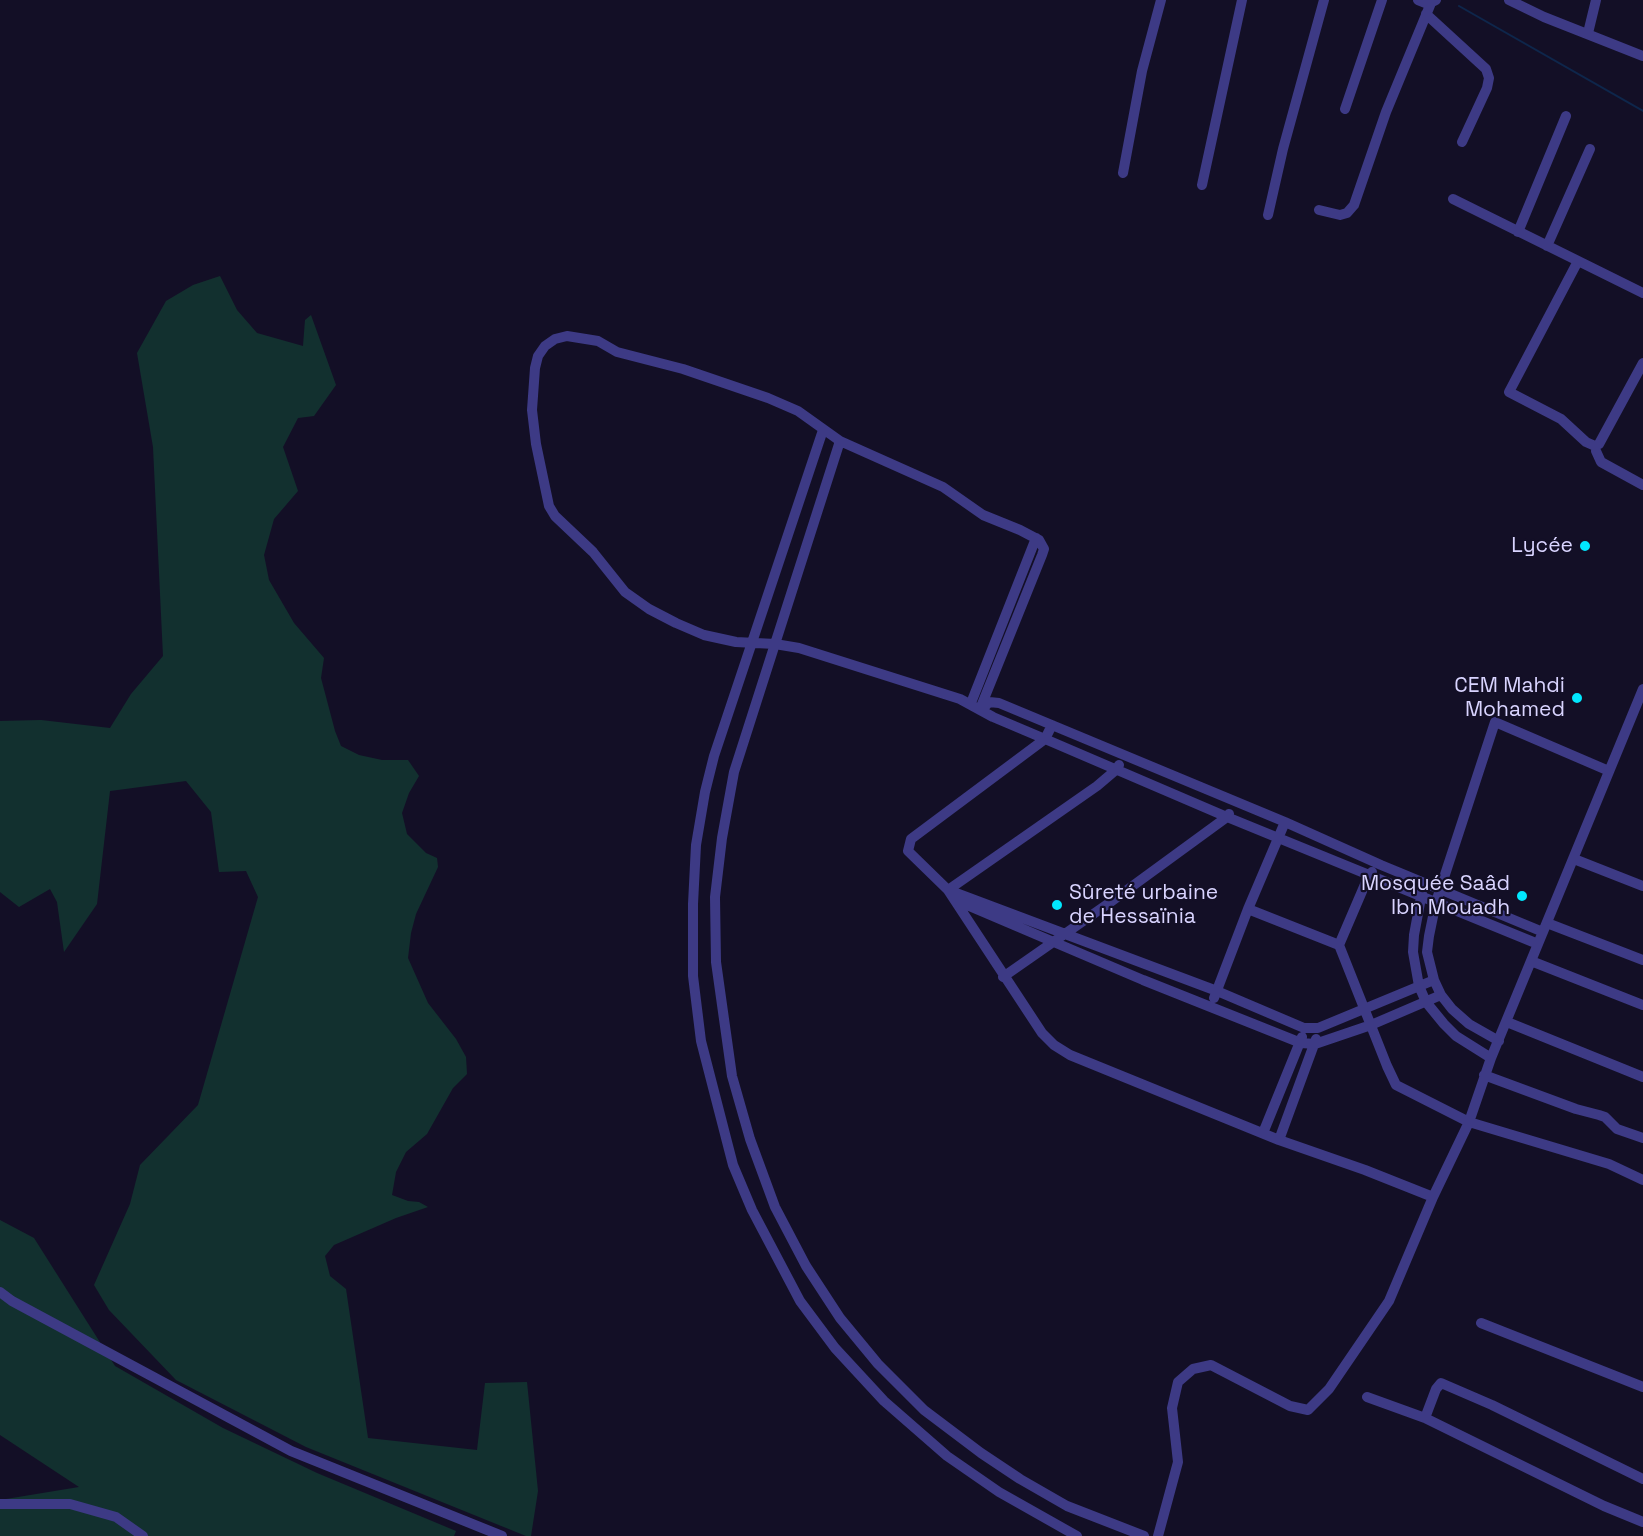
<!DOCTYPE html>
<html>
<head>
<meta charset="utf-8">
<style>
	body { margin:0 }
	canvas { display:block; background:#130f26 }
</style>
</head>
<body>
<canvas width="1643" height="1536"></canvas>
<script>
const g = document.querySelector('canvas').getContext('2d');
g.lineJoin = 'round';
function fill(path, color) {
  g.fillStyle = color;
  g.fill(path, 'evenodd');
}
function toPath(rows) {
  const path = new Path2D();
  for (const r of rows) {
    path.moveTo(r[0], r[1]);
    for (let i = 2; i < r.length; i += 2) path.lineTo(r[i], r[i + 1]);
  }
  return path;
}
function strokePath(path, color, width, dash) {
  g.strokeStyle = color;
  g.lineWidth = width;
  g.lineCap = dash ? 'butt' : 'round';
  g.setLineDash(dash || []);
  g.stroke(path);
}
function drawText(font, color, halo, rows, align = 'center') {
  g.font = font + ' "Space Grotesk",sans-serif';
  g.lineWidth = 4.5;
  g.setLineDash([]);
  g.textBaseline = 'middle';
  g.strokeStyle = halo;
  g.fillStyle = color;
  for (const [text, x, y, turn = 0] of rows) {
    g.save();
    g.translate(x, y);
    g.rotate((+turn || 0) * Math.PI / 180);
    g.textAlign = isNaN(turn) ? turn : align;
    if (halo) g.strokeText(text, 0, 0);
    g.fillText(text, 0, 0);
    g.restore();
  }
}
fill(toPath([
	[220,276,237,310,257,333,303,346,305,320,311,315,336,385,314,416,298,418,283,447,298,491,274,519,264,555,269,580,294,623,324,658,321,678,335,731,341,746,359,755,382,760,408,760,419,776,409,793,402,813,407,834,426,853,437,858,438,867,416,914,411,933,408,958,428,1003,456,1039,466,1057,467,1074,453,1088,427,1134,406,1152,396,1172,392,1195,408,1201,419,1202,428,1207,396,1218,334,1245,325,1256,330,1276,346,1289,368,1438,477,1450,485,1383,527,1382,538,1491,531,1536,526,1536,306,1447,176,1380,109,1310,94,1285,130,1204,140,1165,198,1105,258,897,246,871,219,872,211,812,186,781,110,791,97,904,64,952,57,902,50,889,19,907,0,892,0,721,41,720,110,728,131,694,163,656,153,447,137,353,166,301,193,285],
	[0,1220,34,1238,115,1366,223,1428,317,1473,456,1531,454,1536,0,1536,0,1500,79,1487,0,1435]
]), '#12302f');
strokePath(toPath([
	[1459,6,1643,111]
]), '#0e264b', 2);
strokePath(toPath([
	[1418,0,1428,4,1436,0],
	[1509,0,1544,17,1643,56],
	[1426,14,1486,69,1489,78,1487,88,1462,142],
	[1588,33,1596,0],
	[1345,109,1382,0],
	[1123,173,1142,71,1161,0],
	[1202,185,1242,0],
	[1453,199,1643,293],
	[1319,210,1340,215,1347,213,1354,205,1386,112,1431,3],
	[1268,215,1283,149,1324,0],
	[1518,232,1566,116],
	[1547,246,1590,149],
	[1578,261,1509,392,1561,419,1586,442,1595,446,1599,444,1643,363],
	[823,430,714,756,705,792,696,845,693,904,693,976,701,1041,733,1165,752,1210,800,1301,835,1348,884,1401,947,1456,999,1492,1077,1536],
	[840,441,734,772,722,838,715,897,716,962,732,1076,750,1139,775,1207,806,1266,840,1318,878,1364,924,1410,981,1453,1020,1479,1067,1506,1144,1536],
	[1596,451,1601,462,1643,485],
	[971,703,1036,538],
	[980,709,1042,555,1044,549,1039,540,1020,530,983,515,943,487,840,441,798,411,768,398,683,369,617,352,598,341,567,336,555,339,545,346,538,356,535,368,532,410,536,444,549,506,555,516,593,552,625,592,649,609,676,623,704,635,736,642,775,644,799,648,960,699,993,717,1045,739,1227,817,1538,944],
	[982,710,989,702,999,703,1285,822,1381,865,1543,932],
	[1052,725,1045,739,911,839,908,851,948,890,1042,1033,1054,1045,1070,1055,1279,1140,1365,1170,1433,1197],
	[1574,859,1643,886],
	[1372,872,1369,875,1339,945,1387,1066,1396,1085,1469,1122,1609,1164,1643,1180],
	[948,890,1217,991,1304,1028,1318,1028,1434,980],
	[948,890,1097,786,1117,769,1119,765],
	[1422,892,1414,935,1413,952,1419,986,1426,1002,1444,1024,1456,1036,1491,1058],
	[955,900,1143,980,1301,1043,1315,1044,1371,1025,1441,995],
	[1248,909,1339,945],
	[1547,923,1643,960],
	[1531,961,1643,1005],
	[1003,977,1112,901,1227,817,1229,814],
	[1214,998,1248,909,1285,822],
	[1507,1022,1643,1077],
	[1499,1041,1469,1024,1452,1009,1441,995,1434,980,1427,952,1429,936,1436,902,1495,722,1609,771],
	[1484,1075,1576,1109,1599,1115,1605,1117,1617,1129,1643,1138],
	[1263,1133,1302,1037],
	[1279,1140,1316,1039],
	[0,1292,12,1301,291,1451,502,1536],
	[1481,1323,1643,1387],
	[1367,1397,1425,1418,1604,1506,1643,1522],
	[1425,1418,1436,1389,1441,1383,1492,1405,1643,1479],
	[0,1504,70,1504,116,1517,143,1536],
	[1158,1536,1178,1462,1172,1408,1178,1382,1193,1369,1211,1365,1290,1406,1308,1410,1329,1389,1389,1301,1433,1197,1469,1122,1491,1058,1643,689]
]), '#3d3a85', 10);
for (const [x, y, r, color] of [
	[1585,546,6,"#01e7fe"],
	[1577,698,6,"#01e7fe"],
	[1522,896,6,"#01e7fe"],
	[1057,905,6,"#01e7fe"]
]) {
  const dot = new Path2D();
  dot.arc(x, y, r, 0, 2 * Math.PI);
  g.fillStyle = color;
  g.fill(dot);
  strokePath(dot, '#130f26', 2);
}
drawText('21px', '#d9d4ff', '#130f26', [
	["Lycée",1573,546],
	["CEM Mahdi",1565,686],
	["Mohamed",1565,710],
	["Mosquée Saâd",1510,884],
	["Ibn Mouadh",1510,908],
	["Sûreté urbaine",1069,893,"left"],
	["de Hessaïnia",1069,917,"left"]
], 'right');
</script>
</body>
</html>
